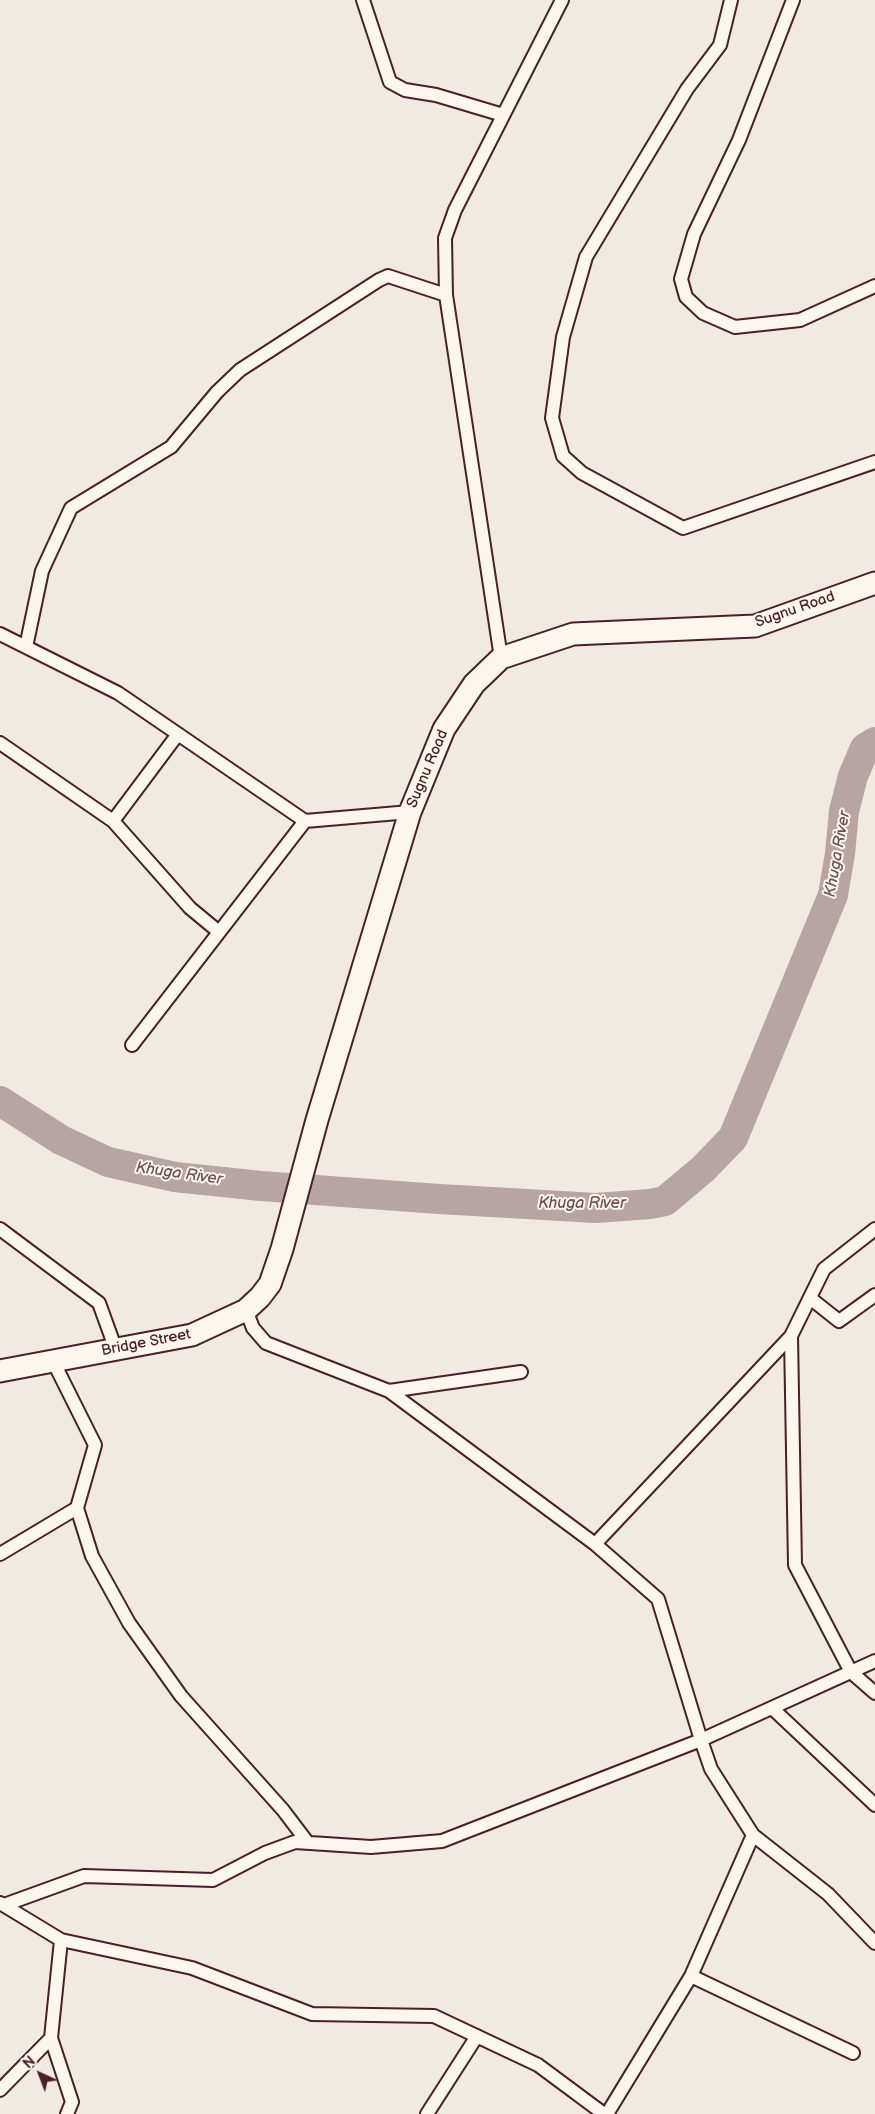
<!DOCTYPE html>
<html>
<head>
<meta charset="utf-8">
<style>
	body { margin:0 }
	#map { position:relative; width:875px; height:2114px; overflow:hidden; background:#f0eae0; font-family:"Balsamiq Sans",sans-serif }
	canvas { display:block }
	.north { position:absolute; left:15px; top:2049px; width:50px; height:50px; -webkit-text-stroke:4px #fbf7ec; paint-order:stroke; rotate:317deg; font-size:14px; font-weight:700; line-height:20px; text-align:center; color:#4a1f2b }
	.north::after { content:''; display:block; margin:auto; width:18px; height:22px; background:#4a1f2b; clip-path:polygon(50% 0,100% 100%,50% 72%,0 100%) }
</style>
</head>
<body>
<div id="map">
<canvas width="875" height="2114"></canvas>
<div class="north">N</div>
</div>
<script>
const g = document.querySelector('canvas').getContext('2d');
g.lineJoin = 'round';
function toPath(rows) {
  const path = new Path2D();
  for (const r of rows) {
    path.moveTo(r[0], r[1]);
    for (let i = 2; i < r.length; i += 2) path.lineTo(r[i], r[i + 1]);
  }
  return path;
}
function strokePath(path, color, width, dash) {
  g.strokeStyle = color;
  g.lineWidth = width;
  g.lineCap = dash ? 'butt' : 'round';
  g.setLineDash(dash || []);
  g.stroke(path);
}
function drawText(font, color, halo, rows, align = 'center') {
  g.font = font + ' "Balsamiq Sans",sans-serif';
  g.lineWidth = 4;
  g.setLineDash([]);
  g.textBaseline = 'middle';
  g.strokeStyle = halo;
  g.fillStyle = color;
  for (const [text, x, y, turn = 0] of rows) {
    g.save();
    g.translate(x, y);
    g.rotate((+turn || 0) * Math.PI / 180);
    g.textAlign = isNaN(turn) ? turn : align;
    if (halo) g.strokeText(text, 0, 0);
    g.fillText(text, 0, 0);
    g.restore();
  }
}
strokePath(toPath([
	[0,1101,61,1140,108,1162,175,1177,261,1186,439,1199,596,1208,650,1204,665,1201,703,1169,733,1138,833,895,840,854,844,811,853,776,865,748,875,742]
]), '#b8a4a2', 30);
const minor = toPath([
	[363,0,390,82,405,90,436,95,503,115],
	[731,0,720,45,687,89,586,257,563,337,552,418,563,456,582,473,683,528,875,462],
	[793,0,739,140,694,234,681,279,686,297,703,313,735,327,800,320,875,286],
	[0,634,118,693,305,821,410,812],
	[26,647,42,571,71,508,171,447,217,392,240,370,379,280,388,276,446,295],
	[501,658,446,295,445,238,455,210,562,0],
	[0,743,113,821,190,908,219,932],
	[113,821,178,734],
	[132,1045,305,821],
	[0,1229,99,1303,116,1350],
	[810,1298,839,1321,875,1295],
	[246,1310,253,1328,266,1343,389,1391,595,1544,658,1599,701,1740,711,1769,753,1835,691,1976,607,2114],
	[791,1336,795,1565,851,1672,875,1693],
	[53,1361,95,1445,77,1508,92,1556,129,1623,181,1696,283,1810,308,1843],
	[389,1391,521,1372],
	[595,1544,791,1336,824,1269,875,1229],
	[0,1554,77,1508],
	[772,1708,875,1805],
	[753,1835,828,1894,875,1943],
	[0,1903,61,1940,192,1968,312,2014,434,2016,538,2065,604,2114],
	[4,1905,84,1876,213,1880,265,1853,295,1842,371,1847,442,1841,701,1740,875,1661],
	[61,1940,51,2038,72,2102,67,2114],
	[691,1976,853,2053],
	[0,2090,51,2038],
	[427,2114,477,2036]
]);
const primary = toPath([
	[0,1371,192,1335,246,1310,260,1297,270,1284,282,1249,317,1120,410,812,444,729,474,684,501,658,573,634,755,626,875,583]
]);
strokePath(minor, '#4a1f2b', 16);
strokePath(primary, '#4a1f2b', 25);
strokePath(minor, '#fbf7ec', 12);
strokePath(primary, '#fbf7ec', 21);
drawText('15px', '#4a1f2b', '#fbf7ec', [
	["Sugnu Road",795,610,-19],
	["Sugnu Road",428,769,-67],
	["Bridge Street",146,1343,-11]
]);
drawText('italic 16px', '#704e55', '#fbf7ec', [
	["Khuga River",838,854,-80],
	["Khuga River",179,1174,8],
	["Khuga River",582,1204]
]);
</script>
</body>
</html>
